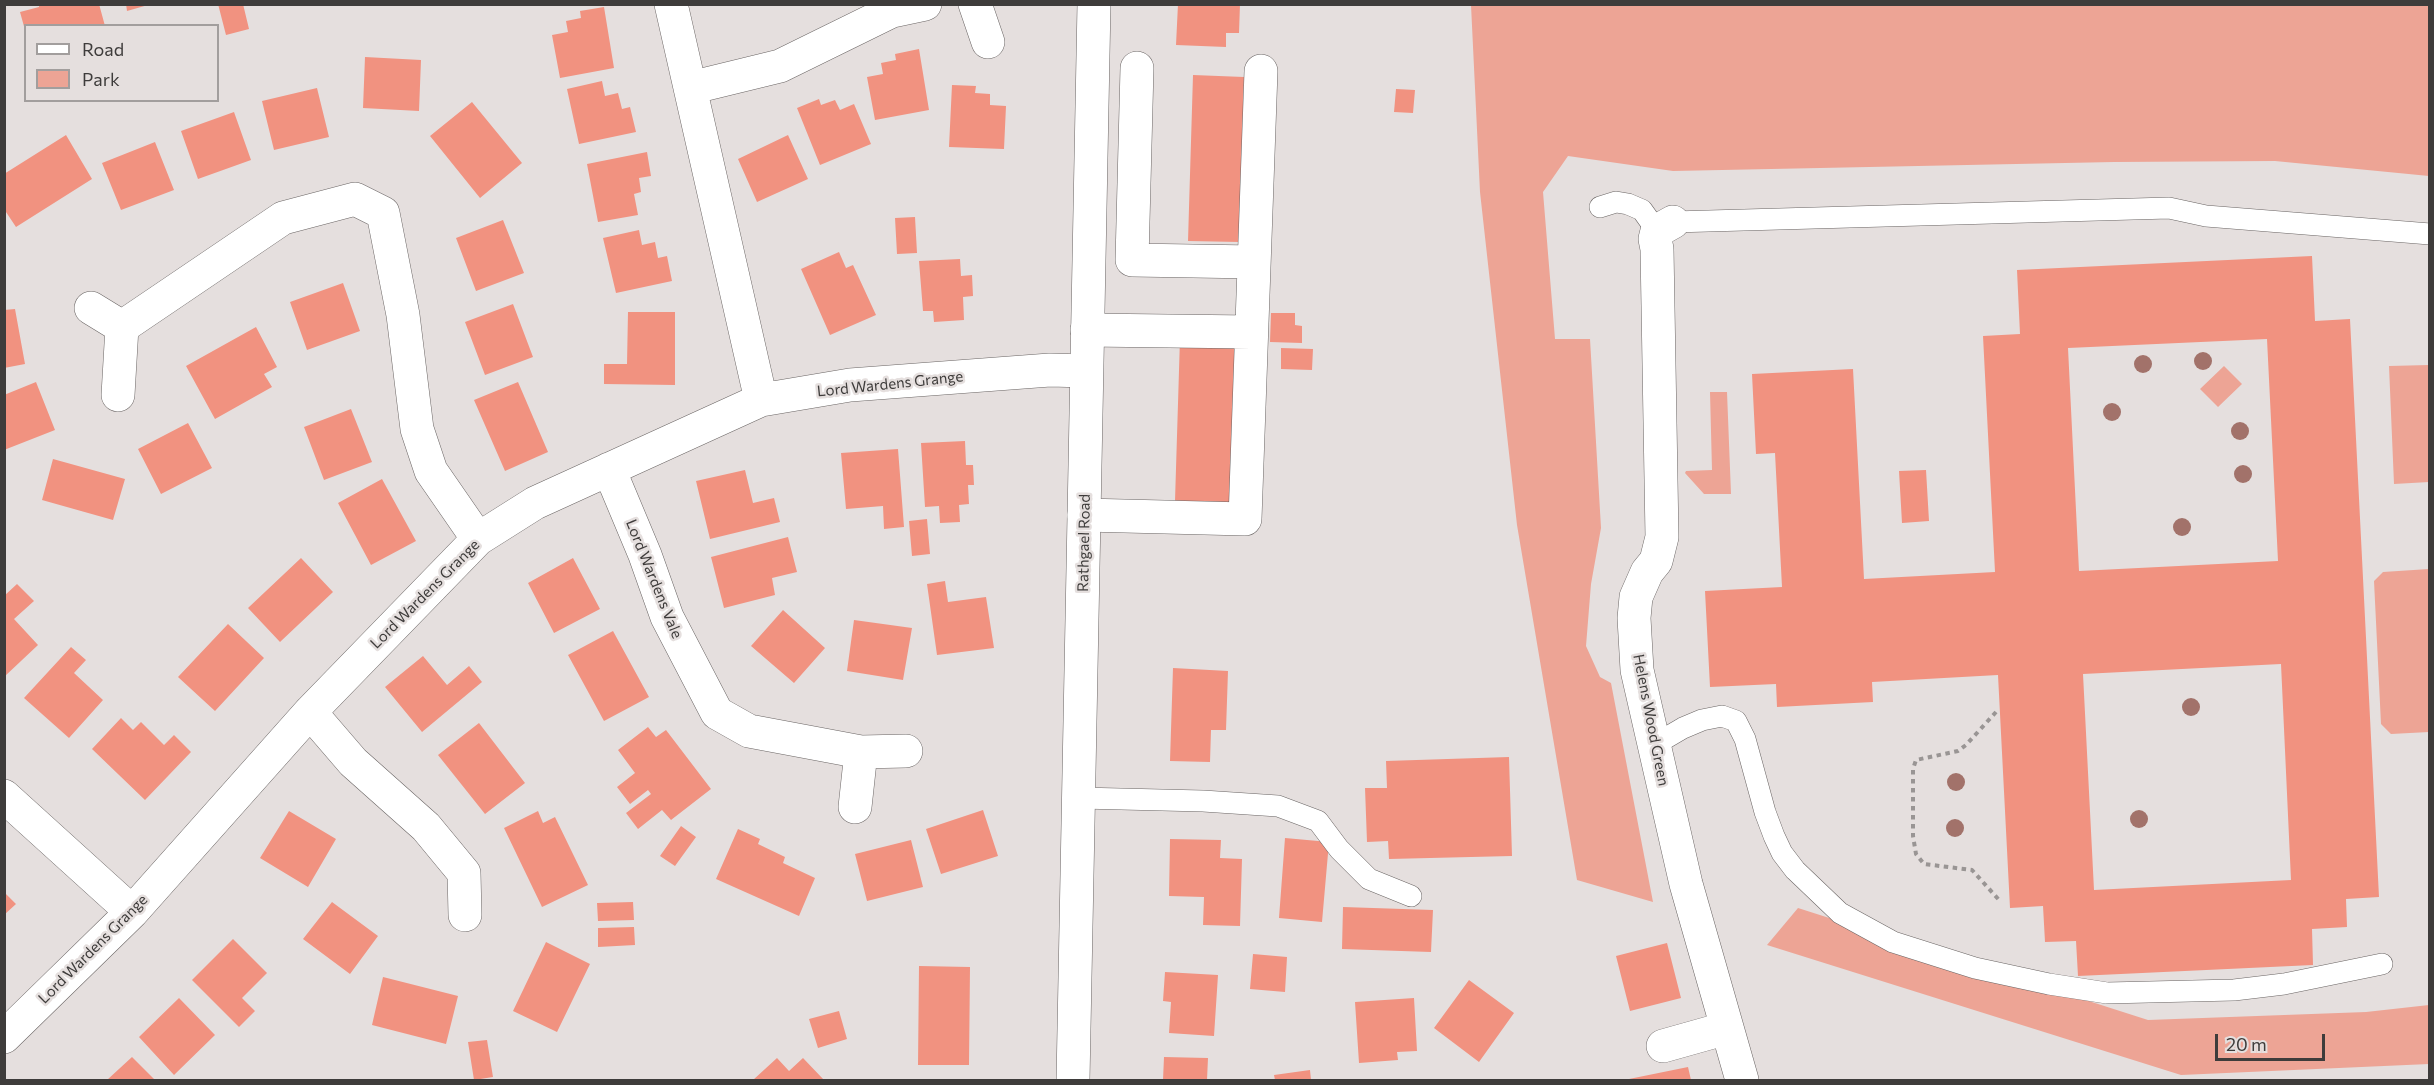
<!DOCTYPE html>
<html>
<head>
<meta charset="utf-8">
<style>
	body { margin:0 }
	#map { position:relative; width:2434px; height:1085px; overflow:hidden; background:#e5dfde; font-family:Commissioner,sans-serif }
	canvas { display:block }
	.frame { position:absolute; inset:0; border:6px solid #3e3c3b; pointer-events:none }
	.legend { position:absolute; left:24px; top:24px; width:195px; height:78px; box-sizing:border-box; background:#e5dfde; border:2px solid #a29e9d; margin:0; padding:8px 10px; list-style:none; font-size:18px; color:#3e3c3b }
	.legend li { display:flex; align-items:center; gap:12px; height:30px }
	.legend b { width:30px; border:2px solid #a29e9d }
	.scale { position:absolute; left:2215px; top:1034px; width:110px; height:27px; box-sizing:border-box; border:3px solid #3e3c3b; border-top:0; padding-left:8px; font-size:18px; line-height:21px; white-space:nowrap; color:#3e3c3b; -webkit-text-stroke:4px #e5dfde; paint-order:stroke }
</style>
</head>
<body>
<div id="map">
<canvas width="2434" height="1085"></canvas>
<div class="frame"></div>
<ul class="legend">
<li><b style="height:8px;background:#fff"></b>Road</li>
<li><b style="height:16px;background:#eda495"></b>Park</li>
</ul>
<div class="scale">20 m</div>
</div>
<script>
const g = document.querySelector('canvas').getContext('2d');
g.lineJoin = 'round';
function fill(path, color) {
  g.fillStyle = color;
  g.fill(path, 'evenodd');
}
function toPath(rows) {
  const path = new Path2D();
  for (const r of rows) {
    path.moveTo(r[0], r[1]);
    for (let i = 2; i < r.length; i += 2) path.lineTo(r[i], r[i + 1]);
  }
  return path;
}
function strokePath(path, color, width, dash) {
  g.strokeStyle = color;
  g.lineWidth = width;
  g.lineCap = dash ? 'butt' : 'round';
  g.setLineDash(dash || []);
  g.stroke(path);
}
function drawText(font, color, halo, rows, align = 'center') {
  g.font = font + ' Commissioner,sans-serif';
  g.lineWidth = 5;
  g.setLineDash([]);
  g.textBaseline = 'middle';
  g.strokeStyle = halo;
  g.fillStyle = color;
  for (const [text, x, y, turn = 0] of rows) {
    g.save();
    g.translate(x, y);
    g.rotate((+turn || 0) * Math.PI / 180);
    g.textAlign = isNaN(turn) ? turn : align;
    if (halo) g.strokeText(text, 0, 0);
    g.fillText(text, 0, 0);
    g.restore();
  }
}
fill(toPath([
	[1471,5,2429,5,2429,176,2275,161,2114,162,1673,171,1568,156,1543,192,1555,339,1590,339,1601,528,1591,584,1586,646,1600,677,1611,683,1653,902,1577,880,1517,525,1480,192],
	[2429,365,2429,482,2394,484,2389,366],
	[2224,366,2242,384,2218,407,2200,389],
	[1710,392,1727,392,1731,494,1704,494,1685,473,1686,471,1712,470],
	[2429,569,2429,732,2391,734,2381,724,2374,581,2383,572],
	[1798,908,2148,1020,2366,1012,2429,1005,2429,1064,2181,1075,1767,945]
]), '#eda495');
fill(toPath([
	[39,4,99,4,105,26,26,26,25,30,20,12,39,7],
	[126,4,148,4,148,5,127,11],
	[218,4,243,4,249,29,226,35],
	[1178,4,1240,4,1239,33,1226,33,1226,47,1176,45],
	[604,7,614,68,560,78,552,35,568,32,566,21,581,18,580,11],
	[919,49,929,110,875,120,867,77,883,74,881,63,896,60,895,54],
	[365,57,421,60,419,111,363,108],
	[1193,75,1244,77,1240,242,1188,241],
	[602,81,605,96,618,93,622,109,630,107,636,132,579,144,567,89],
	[952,85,976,86,975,93,990,94,990,105,1006,106,1004,149,949,147],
	[317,88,329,137,274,150,262,101],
	[1396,89,1415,90,1413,113,1394,112],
	[819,99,821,105,835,100,840,110,854,104,871,144,820,165,797,108],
	[472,102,522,163,480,198,430,136],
	[234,112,251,160,198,179,181,131],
	[66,135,92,179,16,227,4,209,4,174],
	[788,135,808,179,757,202,738,159],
	[155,142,174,190,121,210,102,163],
	[647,152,651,176,639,178,641,192,634,194,638,215,598,222,587,164],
	[915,217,917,253,897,254,895,218],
	[503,220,524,273,476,291,456,238],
	[639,230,642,245,655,242,658,258,667,256,672,281,616,293,603,238],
	[839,252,846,268,853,265,876,315,830,335,801,269],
	[2312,256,2315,321,2350,319,2379,897,2346,899,2347,927,2312,929,2313,965,2078,976,2076,941,2045,942,2043,906,2010,908,1998,675,1872,682,1873,702,1777,707,1776,684,1710,687,1705,591,1782,587,1775,453,1756,454,1752,374,1853,369,1864,579,1995,572,1983,336,2020,334,2017,270],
	[2267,339,2278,561,2079,571,2068,348],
	[2281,664,2291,880,2094,890,2083,674],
	[960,259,961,276,972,275,973,296,963,297,964,320,934,322,933,311,923,311,919,261],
	[343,283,360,331,307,350,290,302],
	[513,304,533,357,485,375,465,322],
	[15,309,25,364,4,368,4,310],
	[628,312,675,312,675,385,604,384,604,364,627,364],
	[1271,313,1295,313,1295,325,1302,326,1302,343,1270,342],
	[256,327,277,367,264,374,272,387,215,419,186,366],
	[1180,338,1239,340,1234,504,1175,501],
	[1281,348,1313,349,1312,370,1281,369],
	[36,382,55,430,4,450,4,395],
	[518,382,548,452,505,471,474,400],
	[351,409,372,462,324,480,304,427],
	[188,423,212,468,161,494,138,449],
	[965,441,966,465,973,465,974,485,968,485,969,504,959,505,960,522,940,523,939,506,925,507,921,443],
	[898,449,904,527,884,529,883,506,846,509,841,453],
	[53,459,125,479,113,520,42,500],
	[745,470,753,503,774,498,780,522,710,539,696,481],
	[1926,470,1929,521,1902,523,1899,471],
	[382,479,416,541,371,565,338,503],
	[927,519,930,554,912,556,909,521],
	[788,537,797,572,772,578,775,595,724,608,711,557],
	[301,558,333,592,280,642,248,608],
	[573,558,600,609,554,633,528,583],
	[945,581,948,602,986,597,994,648,937,655,927,584],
	[17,584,34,601,14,619,38,645,4,677,4,596],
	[783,610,825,648,794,683,751,646],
	[854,620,912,628,903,680,847,671],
	[228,624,264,658,215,711,178,677],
	[613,631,649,697,604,721,568,655],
	[71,647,86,660,74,673,103,700,69,738,24,698],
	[423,656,447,685,469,666,482,682,422,732,385,687],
	[1173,668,1228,671,1226,730,1211,730,1210,762,1170,761],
	[121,718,133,730,141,722,164,745,174,735,191,752,145,800,92,749],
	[479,723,525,783,485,814,438,755],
	[648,727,656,737,666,730,711,789,671,820,662,810,638,829,626,813,651,794,648,790,630,804,617,787,635,773,618,750],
	[1509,757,1512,856,1389,859,1388,841,1367,842,1365,788,1387,788,1386,761],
	[983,810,998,856,941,874,926,829],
	[289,811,336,839,308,887,260,858],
	[538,811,543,823,555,817,588,885,542,907,504,828],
	[681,826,696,837,675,866,660,856],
	[738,829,760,839,758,844,785,857,783,863,815,878,799,916,716,879],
	[1285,838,1329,842,1322,922,1279,918],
	[1170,839,1221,840,1220,858,1242,859,1240,926,1203,925,1204,897,1169,896],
	[911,840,923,887,867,901,855,854],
	[4,892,16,904,4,915],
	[332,902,378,936,350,974,303,939],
	[633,902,634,920,598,921,597,903],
	[1343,907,1433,910,1431,952,1342,949],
	[634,927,635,945,598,947,598,928],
	[233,939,267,973,242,998,255,1011,239,1027,192,980],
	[546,942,590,964,557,1032,513,1011],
	[1667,943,1681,998,1630,1011,1616,956],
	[1253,954,1287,957,1285,992,1250,989],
	[919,966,970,967,969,1065,918,1065],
	[1165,972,1218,975,1214,1036,1169,1033,1171,1002,1163,1001],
	[383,977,458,996,446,1044,372,1025],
	[1469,980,1514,1013,1479,1062,1434,1028],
	[179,998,215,1035,174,1075,139,1037],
	[1414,998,1417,1051,1397,1052,1398,1060,1359,1063,1355,1002],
	[839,1011,847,1039,818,1048,809,1019],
	[487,1040,493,1077,474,1080,468,1042],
	[132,1057,155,1080,107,1080],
	[1164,1057,1208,1058,1207,1080,1163,1080],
	[777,1058,789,1071,803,1058,824,1080,753,1080],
	[1688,1067,1691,1080,1629,1080,1629,1079],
	[1310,1070,1311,1080,1275,1080,1274,1075]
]), '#f19280');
const service = toPath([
	[1600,207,1616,202,1628,204,1642,210,1657,231],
	[1673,222,2169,208,2206,216,2430,234],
	[1654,745,1683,728,1702,720,1722,716,1736,721,1745,739,1765,812,1774,836,1782,853,1795,870,1840,913,1893,942,1975,968,2049,984,2107,993,2234,990,2284,984,2382,964],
	[1080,798,1203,801,1278,806,1318,821,1339,849,1369,879,1411,896]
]);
const minor = toPath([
	[671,4,761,400],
	[975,4,988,42],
	[1137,68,1132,260,1254,262],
	[690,88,780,66,892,11,925,4],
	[1673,222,1657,231,1655,239,1657,249,1662,537,1656,561,1647,572,1636,597,1634,618,1637,670,1686,884,1742,1080],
	[91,308,122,327,118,395],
	[122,327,283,218,355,199,383,213,403,315,417,429,431,471,478,539],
	[1087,330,1251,332],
	[609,469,645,555,667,617,717,713,749,731,861,752,906,751],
	[1084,515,1245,519,1261,71],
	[310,712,353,762,426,827,464,873,465,915],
	[4,796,132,912],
	[855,807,861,752],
	[4,1037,132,912,310,712,478,539,535,503,761,400,850,385,1050,370,1086,371],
	[1663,1046,1727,1028]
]);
const tertiary = toPath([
	[1073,1080,1094,4]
]);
strokePath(service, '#6a6564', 22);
strokePath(minor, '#6a6564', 34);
strokePath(tertiary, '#6a6564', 34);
strokePath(toPath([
	[1996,712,1966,745,1958,751,1916,760,1913,769,1913,836,1916,854,1924,864,1972,870,2000,901]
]), '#999594', 4, [4.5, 4.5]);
strokePath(service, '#fff', 21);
strokePath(minor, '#fff', 33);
strokePath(tertiary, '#fff', 33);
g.fillStyle = '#a2726a';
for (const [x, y] of [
	[2203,361],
	[2143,364],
	[2112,412],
	[2240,431],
	[2243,474],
	[2182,527],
	[2191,707],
	[1956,782],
	[2139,819],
	[1955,828]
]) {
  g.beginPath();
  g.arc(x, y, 9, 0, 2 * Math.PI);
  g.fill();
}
drawText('15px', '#3e3c3b', '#e5dfde', [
	["Lord Wardens Grange",890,384,-6],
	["Rathgael Road",1084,543,-89],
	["Lord Wardens Vale",654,579,68],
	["Lord Wardens Grange",425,594,-45],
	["Helens Wood Green",1651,720,79],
	["Lord Wardens Grange",93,949,-45]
]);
</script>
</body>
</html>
